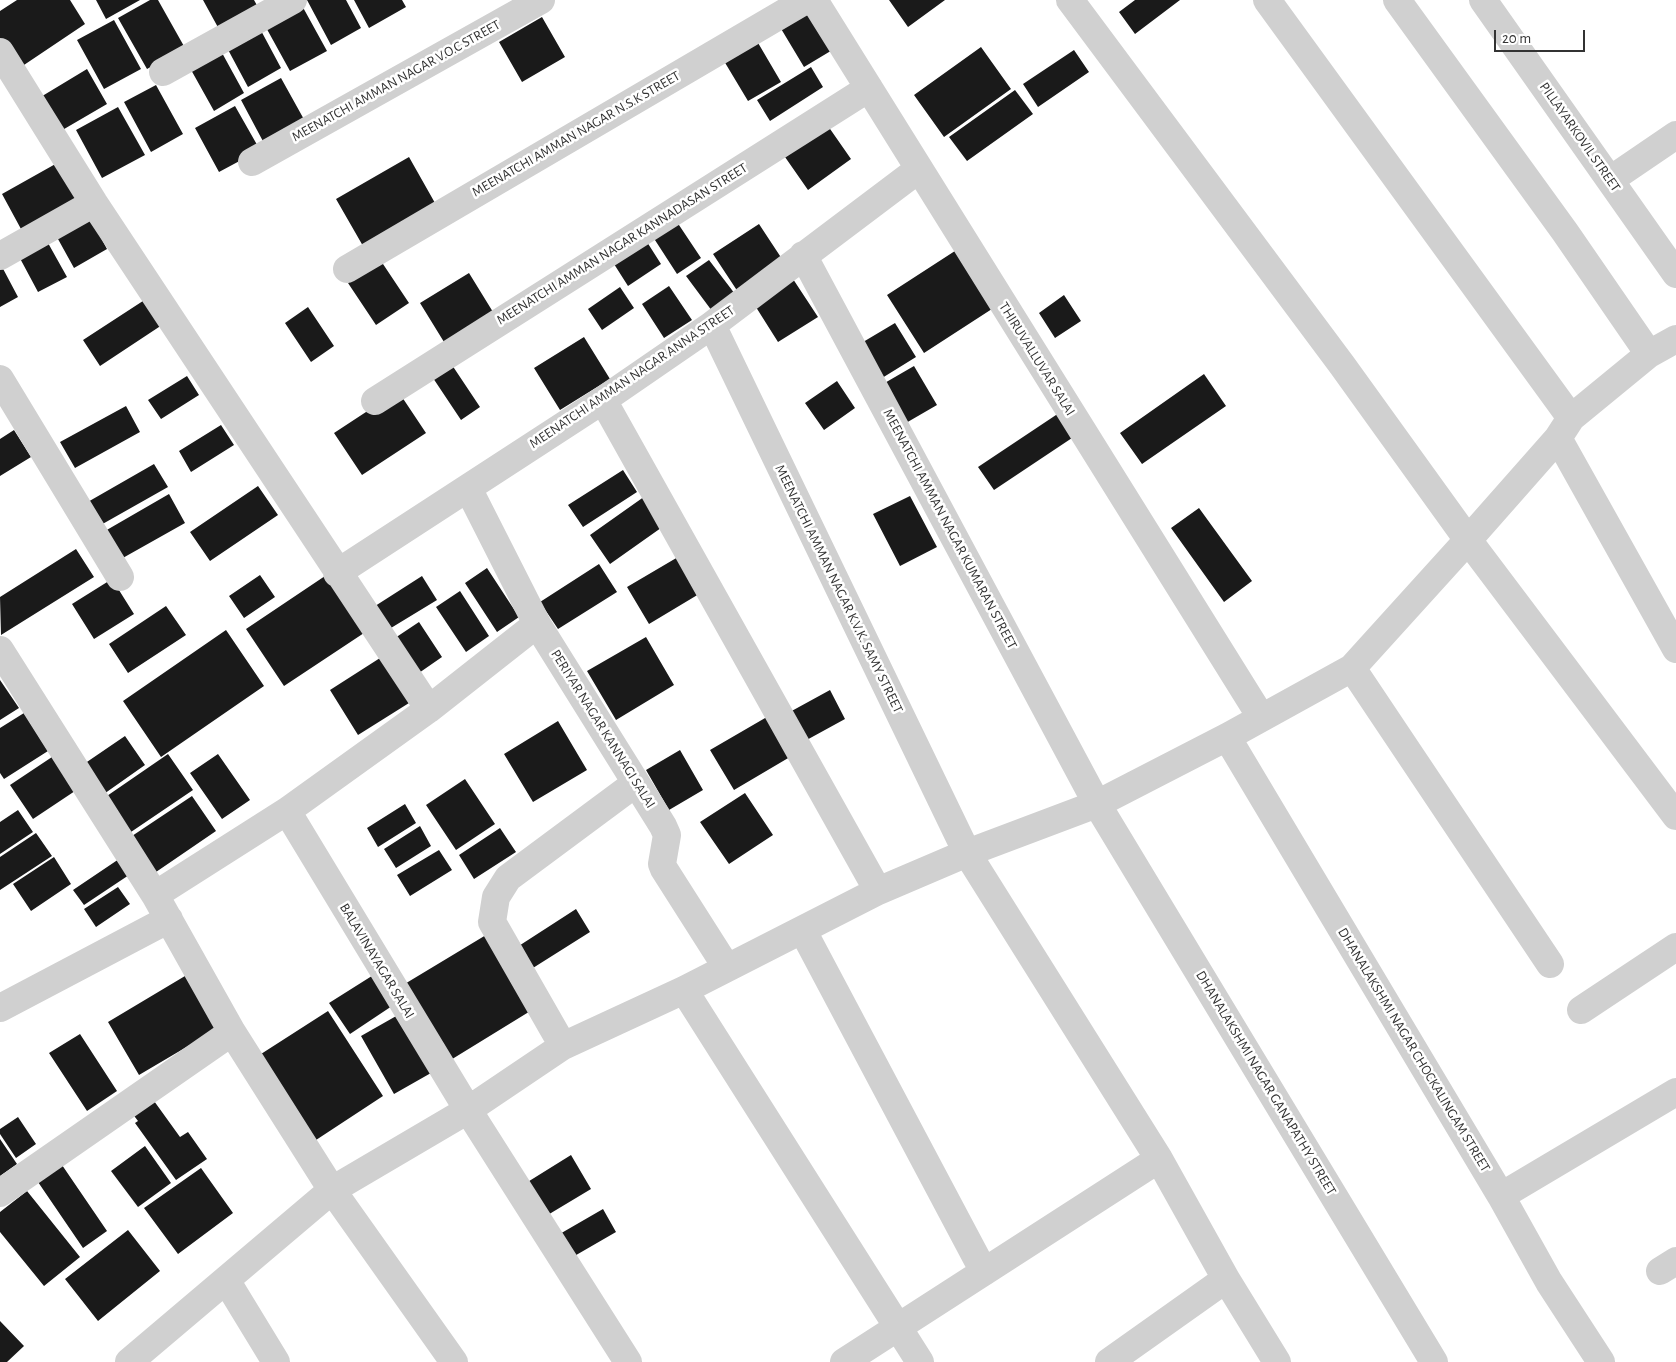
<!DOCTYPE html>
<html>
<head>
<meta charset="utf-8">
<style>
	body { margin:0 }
	#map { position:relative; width:1676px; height:1362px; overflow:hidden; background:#fff; font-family:"Alegreya Sans",sans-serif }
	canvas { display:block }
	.scale { position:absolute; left:1494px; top:30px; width:91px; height:22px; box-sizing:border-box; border:2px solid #333; border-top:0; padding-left:6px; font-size:15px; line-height:18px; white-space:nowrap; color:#333; -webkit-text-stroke:4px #fff; paint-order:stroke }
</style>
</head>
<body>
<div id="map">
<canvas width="1676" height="1362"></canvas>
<div class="scale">20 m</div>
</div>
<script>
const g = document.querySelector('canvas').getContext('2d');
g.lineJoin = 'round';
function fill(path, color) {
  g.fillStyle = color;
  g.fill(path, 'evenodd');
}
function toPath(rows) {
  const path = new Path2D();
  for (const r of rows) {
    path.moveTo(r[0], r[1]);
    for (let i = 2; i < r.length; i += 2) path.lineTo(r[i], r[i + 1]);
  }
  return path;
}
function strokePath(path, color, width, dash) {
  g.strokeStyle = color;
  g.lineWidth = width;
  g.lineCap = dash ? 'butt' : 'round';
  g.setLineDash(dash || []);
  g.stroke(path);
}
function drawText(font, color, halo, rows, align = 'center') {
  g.font = font + ' "Alegreya Sans",sans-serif';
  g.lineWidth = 5;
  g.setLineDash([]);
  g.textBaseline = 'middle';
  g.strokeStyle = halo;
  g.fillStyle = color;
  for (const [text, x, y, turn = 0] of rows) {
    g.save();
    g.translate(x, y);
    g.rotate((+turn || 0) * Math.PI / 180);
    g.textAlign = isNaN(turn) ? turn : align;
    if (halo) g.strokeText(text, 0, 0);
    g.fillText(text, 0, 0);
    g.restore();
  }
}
fill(toPath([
	[17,0,70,0,85,24,18,69,0,41,0,11],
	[96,0,140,0,106,19],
	[150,0,158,0,185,48,147,69,118,18],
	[203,0,254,0,259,9,220,31],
	[307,0,346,0,361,28,331,45],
	[354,0,402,0,406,7,369,28],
	[889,0,945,0,908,27],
	[1135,0,1180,0,1135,34,1119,12],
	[812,1,839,46,804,67,777,22],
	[300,2,327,51,290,71,263,22],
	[542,17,565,57,522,82,499,42],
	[114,20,141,69,104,89,77,40],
	[258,25,281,68,248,87,225,44],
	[754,36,781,82,748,101,721,56],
	[981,47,1011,89,944,137,914,95],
	[1074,50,1089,72,1038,107,1023,84],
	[221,51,244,93,214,111,190,68],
	[811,67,823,87,770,121,757,100],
	[87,69,107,104,59,132,39,98],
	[281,78,306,123,265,145,241,100],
	[156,85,183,134,151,152,124,102],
	[1015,90,1033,114,967,161,949,137],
	[235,106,260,150,219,172,195,128],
	[118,107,145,155,102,178,76,130],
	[828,126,851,159,808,190,785,157],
	[409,157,435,203,363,246,336,199],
	[59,162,78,197,21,229,2,194],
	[87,212,107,249,74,268,53,230],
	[677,222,701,258,677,274,653,237],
	[759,224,784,262,738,292,713,254],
	[43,234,67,277,38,292,15,249],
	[647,242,661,264,628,286,614,264],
	[958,249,995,307,924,353,887,295],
	[709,260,735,294,712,311,686,276],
	[381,261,409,303,376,325,348,283],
	[0,263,18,297,0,307],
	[469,273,493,312,444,342,420,303],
	[793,279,818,317,778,342,754,304],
	[669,286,692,320,664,338,642,304],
	[620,287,634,308,602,330,588,309],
	[1064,295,1081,321,1055,338,1039,313],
	[146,299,162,325,100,366,83,340],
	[308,307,334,346,311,362,285,323],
	[895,323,916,357,874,383,853,348],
	[584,337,610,379,560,410,534,368],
	[452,365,480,407,461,420,433,378],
	[914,366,937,405,899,427,876,388],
	[1204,374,1226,406,1142,464,1120,433],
	[187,376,199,395,161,419,148,400],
	[837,381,855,408,824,430,805,403],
	[398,391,426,433,362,475,334,433],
	[126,406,140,432,75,468,60,442],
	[1059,413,1075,436,994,490,978,467],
	[221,425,234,445,191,472,179,451],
	[14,430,31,457,0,476,0,439],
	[154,464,168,487,99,526,86,503],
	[623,470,637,492,583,527,568,505],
	[258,486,278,515,210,561,190,532],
	[169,494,185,523,121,559,105,531],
	[648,494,668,523,610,564,590,535],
	[910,496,937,547,900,566,873,514],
	[1199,508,1252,581,1224,602,1171,528],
	[76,549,94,577,1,635,0,597],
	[678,557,699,594,649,624,627,587],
	[599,564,617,592,558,629,540,602],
	[487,568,519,617,497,632,465,583],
	[260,575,275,597,244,618,229,596],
	[325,576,364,633,284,686,246,629],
	[422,576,437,600,386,631,372,608],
	[112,579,134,614,94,639,72,604],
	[460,591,489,636,466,652,436,607],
	[166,606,186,635,128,673,109,644],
	[419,622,442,657,416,675,392,640],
	[226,630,264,686,161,757,123,701],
	[646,637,674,685,616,720,587,671],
	[380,658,409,703,358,735,330,690],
	[0,680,19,708,0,720],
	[830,690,845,719,803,742,788,713],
	[24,713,48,751,4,779,0,773,0,728],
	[772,714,795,754,734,790,710,750],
	[558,721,587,770,533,802,504,754],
	[125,736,145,765,101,796,81,766],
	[680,750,703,790,669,810,646,770],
	[168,754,193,790,128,834,104,798],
	[218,754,250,800,222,819,190,773],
	[55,755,78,789,33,819,10,785],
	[465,779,495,824,456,850,426,805],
	[745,793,773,835,729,864,700,822],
	[192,796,216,831,156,872,132,836],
	[405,804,416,823,378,847,367,828],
	[18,810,33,832,0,854,0,822],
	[420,826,431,846,396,868,384,849],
	[500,828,516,852,474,879,459,855],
	[36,833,52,856,0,890,0,857],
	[439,850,452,870,410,896,397,875],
	[54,857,71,884,31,911,13,884],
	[119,859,129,875,84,905,73,890],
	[118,887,130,904,96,927,84,909],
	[576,909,590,932,525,973,511,951],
	[486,935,532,1010,449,1061,403,985],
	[375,974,395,1004,350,1034,329,1003],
	[185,976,217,1029,139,1075,108,1022],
	[328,1011,383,1096,316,1140,261,1054],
	[405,1011,438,1069,394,1094,361,1036],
	[80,1034,117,1091,87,1111,49,1053],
	[149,1094,180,1137,188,1132,207,1159,176,1180,135,1123,138,1121,129,1109],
	[18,1117,36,1144,16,1158,0,1134,0,1129],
	[0,1139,17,1164,0,1176],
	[145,1146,171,1183,138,1207,111,1171],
	[571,1155,591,1189,546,1216,526,1183],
	[62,1165,107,1231,83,1248,38,1182],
	[201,1168,233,1213,178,1254,144,1208],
	[27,1191,80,1257,44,1286,0,1232,0,1212],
	[603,1209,616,1232,571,1258,558,1235],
	[128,1230,160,1271,98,1321,65,1279],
	[0,1321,24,1346,7,1362,0,1362]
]), '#1a1a1a');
strokePath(toPath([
	[814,0,1261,717],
	[1070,0,1342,365,1468,540,1676,816],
	[1267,0,1571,418],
	[1397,0,1565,232,1649,354],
	[1483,0,1676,274],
	[0,52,94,203,429,709],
	[163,72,293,0],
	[252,162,541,0],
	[1610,180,1676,135],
	[803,255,1097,804,1434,1362],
	[0,256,94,203],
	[347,269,806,0],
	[712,325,967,853,1159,1159,1226,1279,1277,1362],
	[0,379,120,577],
	[603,400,878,891],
	[375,401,869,88],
	[1558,438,1676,649],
	[468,488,537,624,663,826,667,835,662,864,664,869,727,968],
	[337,573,603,400,712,325,919,169],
	[0,650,155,895,232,1032,332,1190,454,1362],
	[1352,668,1550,964],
	[1227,737,1501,1196,1549,1282,1601,1362],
	[287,811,468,1110,628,1362],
	[155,895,287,811,429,709,537,624],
	[803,931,984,1272],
	[684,990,920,1362],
	[0,1008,169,919],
	[1581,1010,1676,947],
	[563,1046,492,922,496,897,508,878,636,783],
	[0,1193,232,1032],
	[1501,1196,1676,1092],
	[1660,1271,1676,1261],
	[226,1280,276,1362],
	[129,1362,332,1190,468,1110,563,1046,684,990,878,891,967,853,1097,804,1227,737,1352,668,1468,540,1558,438,1571,418,1649,354,1676,339],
	[844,1362,1159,1159],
	[1109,1362,1226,1279]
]), '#d0d0d0', 28);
drawText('14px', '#333', '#fff', [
	["MEENATCHI AMMAN NAGAR V.O.C STREET",396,81,-29],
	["MEENATCHI AMMAN NAGAR N.S.K STREET",576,134,-30],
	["PILLAYARKOVIL STREET",1580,137,55],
	["MEENATCHI AMMAN NAGAR KANNADASAN STREET",622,244,-32],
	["THIRUVALLUVAR SALAI",1037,359,58],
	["MEENATCHI AMMAN NAGAR ANNA STREET",632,377,-34],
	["MEENATCHI AMMAN NAGAR KUMARAN STREET",950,529,62],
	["MEENATCHI AMMAN NAGAR K.V.K. SAMY STREET",839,589,64],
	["PERIYAR NAGAR KANNAGI SALAI",603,729,58],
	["BALAVINAYAGAR SALAI",377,961,59],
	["DHANALAKSHMI NAGAR CHOCKALINGAM STREET",1414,1050,59],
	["DHANALAKSHMI NAGAR GANAPATHY STREET",1266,1083,59]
]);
</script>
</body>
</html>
